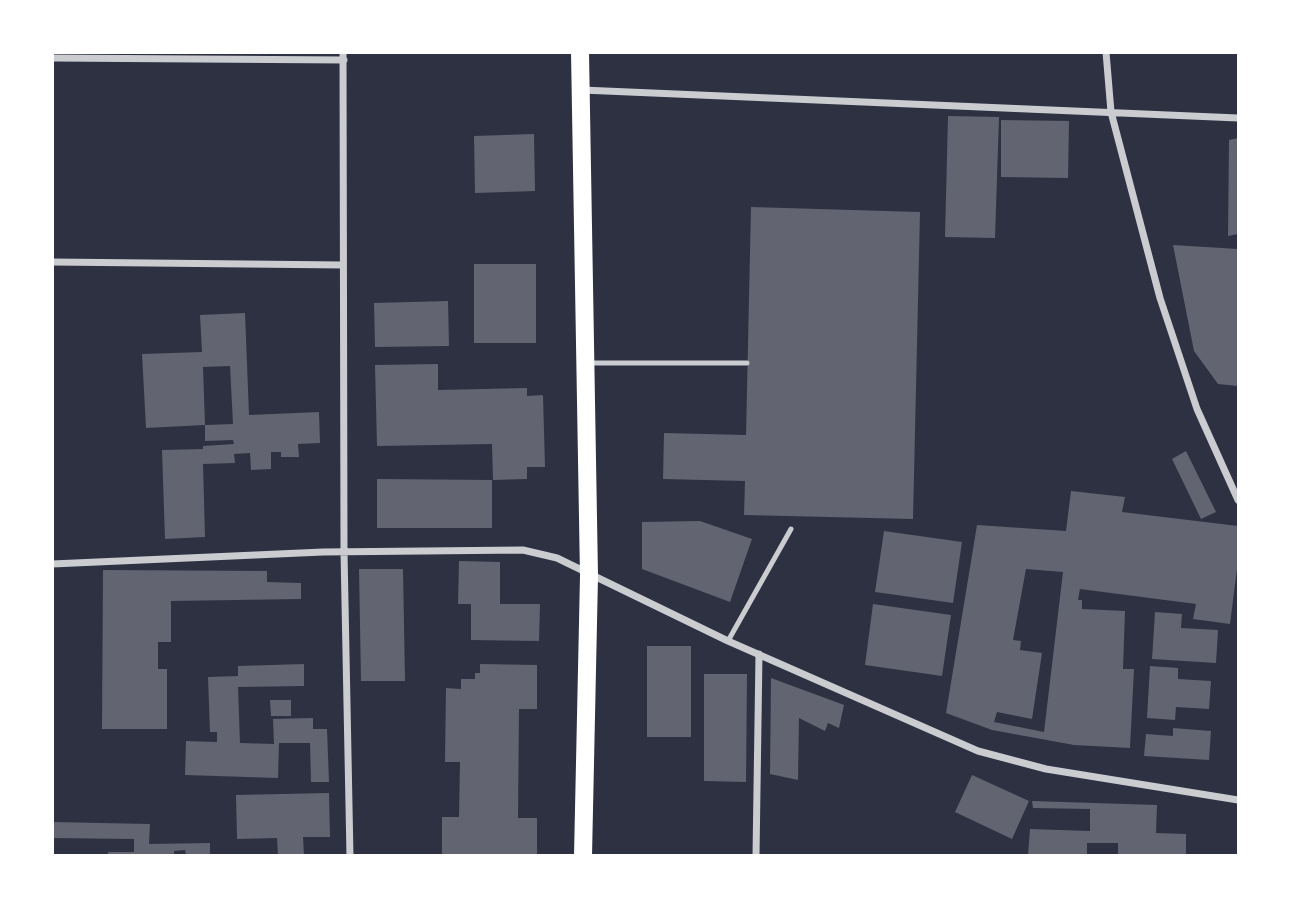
<!DOCTYPE html>
<html>
<head>
<meta charset="utf-8">
<style>
	body { margin:0 }
	#map { position:relative; width:1291px; height:908px; overflow:hidden; background:#2d3142; font-family:Rubik,sans-serif }
	canvas { display:block }
	.frame { position:absolute; inset:0; border:54px solid #fff; pointer-events:none }
</style>
</head>
<body>
<div id="map">
<canvas width="1291" height="908"></canvas>
<div class="frame"></div>
</div>
<script>
const g = document.querySelector('canvas').getContext('2d');
g.lineJoin = 'round';
function fill(path, color) {
  g.fillStyle = color;
  g.fill(path, 'evenodd');
}
function toPath(rows) {
  const path = new Path2D();
  for (const r of rows) {
    path.moveTo(r[0], r[1]);
    for (let i = 2; i < r.length; i += 2) path.lineTo(r[i], r[i + 1]);
  }
  return path;
}
function strokePath(path, color, width, dash) {
  g.strokeStyle = color;
  g.lineWidth = width;
  g.lineCap = dash ? 'butt' : 'round';
  g.setLineDash(dash || []);
  g.stroke(path);
}
fill(toPath([
	[948,116,999,117,995,238,945,237],
	[1001,120,1069,121,1068,178,1001,177],
	[534,134,535,191,475,193,474,136],
	[1238,138,1238,234,1228,236,1229,140],
	[751,207,920,212,913,519,744,515,745,481,663,479,664,433,746,435],
	[1173,245,1238,249,1238,386,1218,384,1194,351],
	[474,264,536,264,536,343,474,343],
	[448,301,449,346,375,347,374,303],
	[245,313,249,415,319,412,320,443,298,444,299,457,281,457,281,452,271,452,271,469,251,470,250,453,234,454,235,463,203,464,205,537,165,539,162,450,203,449,203,446,234,444,233,440,205,441,205,425,146,428,142,354,202,352,200,315],
	[230,366,233,424,205,425,203,367],
	[438,364,438,390,527,388,527,396,543,395,545,467,527,467,527,479,493,480,492,444,377,446,375,365],
	[1186,451,1216,512,1201,519,1172,459],
	[377,479,492,480,492,528,377,528],
	[1071,491,1125,497,1122,512,1238,526,1238,561,1230,624,1193,619,1196,604,1080,589,1078,600,1082,600,1082,609,1125,611,1123,669,1134,669,1130,748,1074,745,992,730,946,713,977,525,1066,531],
	[1026,569,1063,572,1044,732,994,722,997,712,1032,719,1042,653,1020,650,1021,641,1013,640],
	[700,521,752,539,730,602,642,569,642,522],
	[884,531,962,542,953,603,875,592],
	[459,561,500,562,500,604,540,604,539,641,471,640,471,604,458,604],
	[359,569,403,569,405,681,361,681],
	[103,570,267,571,267,582,301,583,301,599,171,601,171,642,158,642,158,669,167,669,167,729,102,729],
	[873,604,951,615,942,676,865,665],
	[1155,612,1182,614,1181,628,1218,630,1216,663,1152,659],
	[647,646,691,646,691,737,647,737],
	[304,664,304,686,238,687,240,743,274,744,273,719,313,718,313,729,327,729,329,782,311,782,310,743,279,743,278,778,185,775,186,741,217,742,217,732,210,732,208,677,238,676,238,666],
	[480,664,537,665,537,709,519,709,518,818,537,818,537,855,442,855,442,817,459,817,460,762,445,762,446,688,461,689,461,679,475,679,475,673,480,673],
	[1150,666,1178,668,1178,679,1211,681,1209,709,1176,707,1175,720,1147,718],
	[704,674,747,674,746,782,704,781],
	[771,678,844,705,839,728,828,723,825,731,799,718,798,780,770,774],
	[270,700,291,700,291,716,271,716],
	[1173,728,1211,731,1209,760,1144,756,1146,734,1173,736],
	[972,775,1029,801,1012,839,955,812],
	[329,793,330,837,303,837,304,855,278,855,277,838,237,839,236,795],
	[1032,801,1157,805,1156,833,1186,834,1186,855,1118,855,1118,843,1087,843,1087,855,1028,855,1030,829,1090,831,1090,809,1033,808],
	[52,822,150,824,149,844,210,843,210,855,186,855,185,850,174,851,174,855,108,855,108,852,134,852,134,839,52,838]
]), '#626471');
strokePath(toPath([
	[589,363,747,363],
	[728,641,791,529]
]), '#caccd0', 5);
strokePath(toPath([
	[343,52,344,552,350,856],
	[1106,52,1111,112,1160,298,1197,409,1238,500],
	[52,58,344,60],
	[582,90,1238,118],
	[52,262,343,265],
	[52,564,323,552,523,550,557,558,728,641,978,751,1046,769,1238,800],
	[756,856,759,654]
]), '#caccd0', 7);
strokePath(toPath([
	[580,52,589,576,583,856]
]), '#fff', 18);
</script>
</body>
</html>
